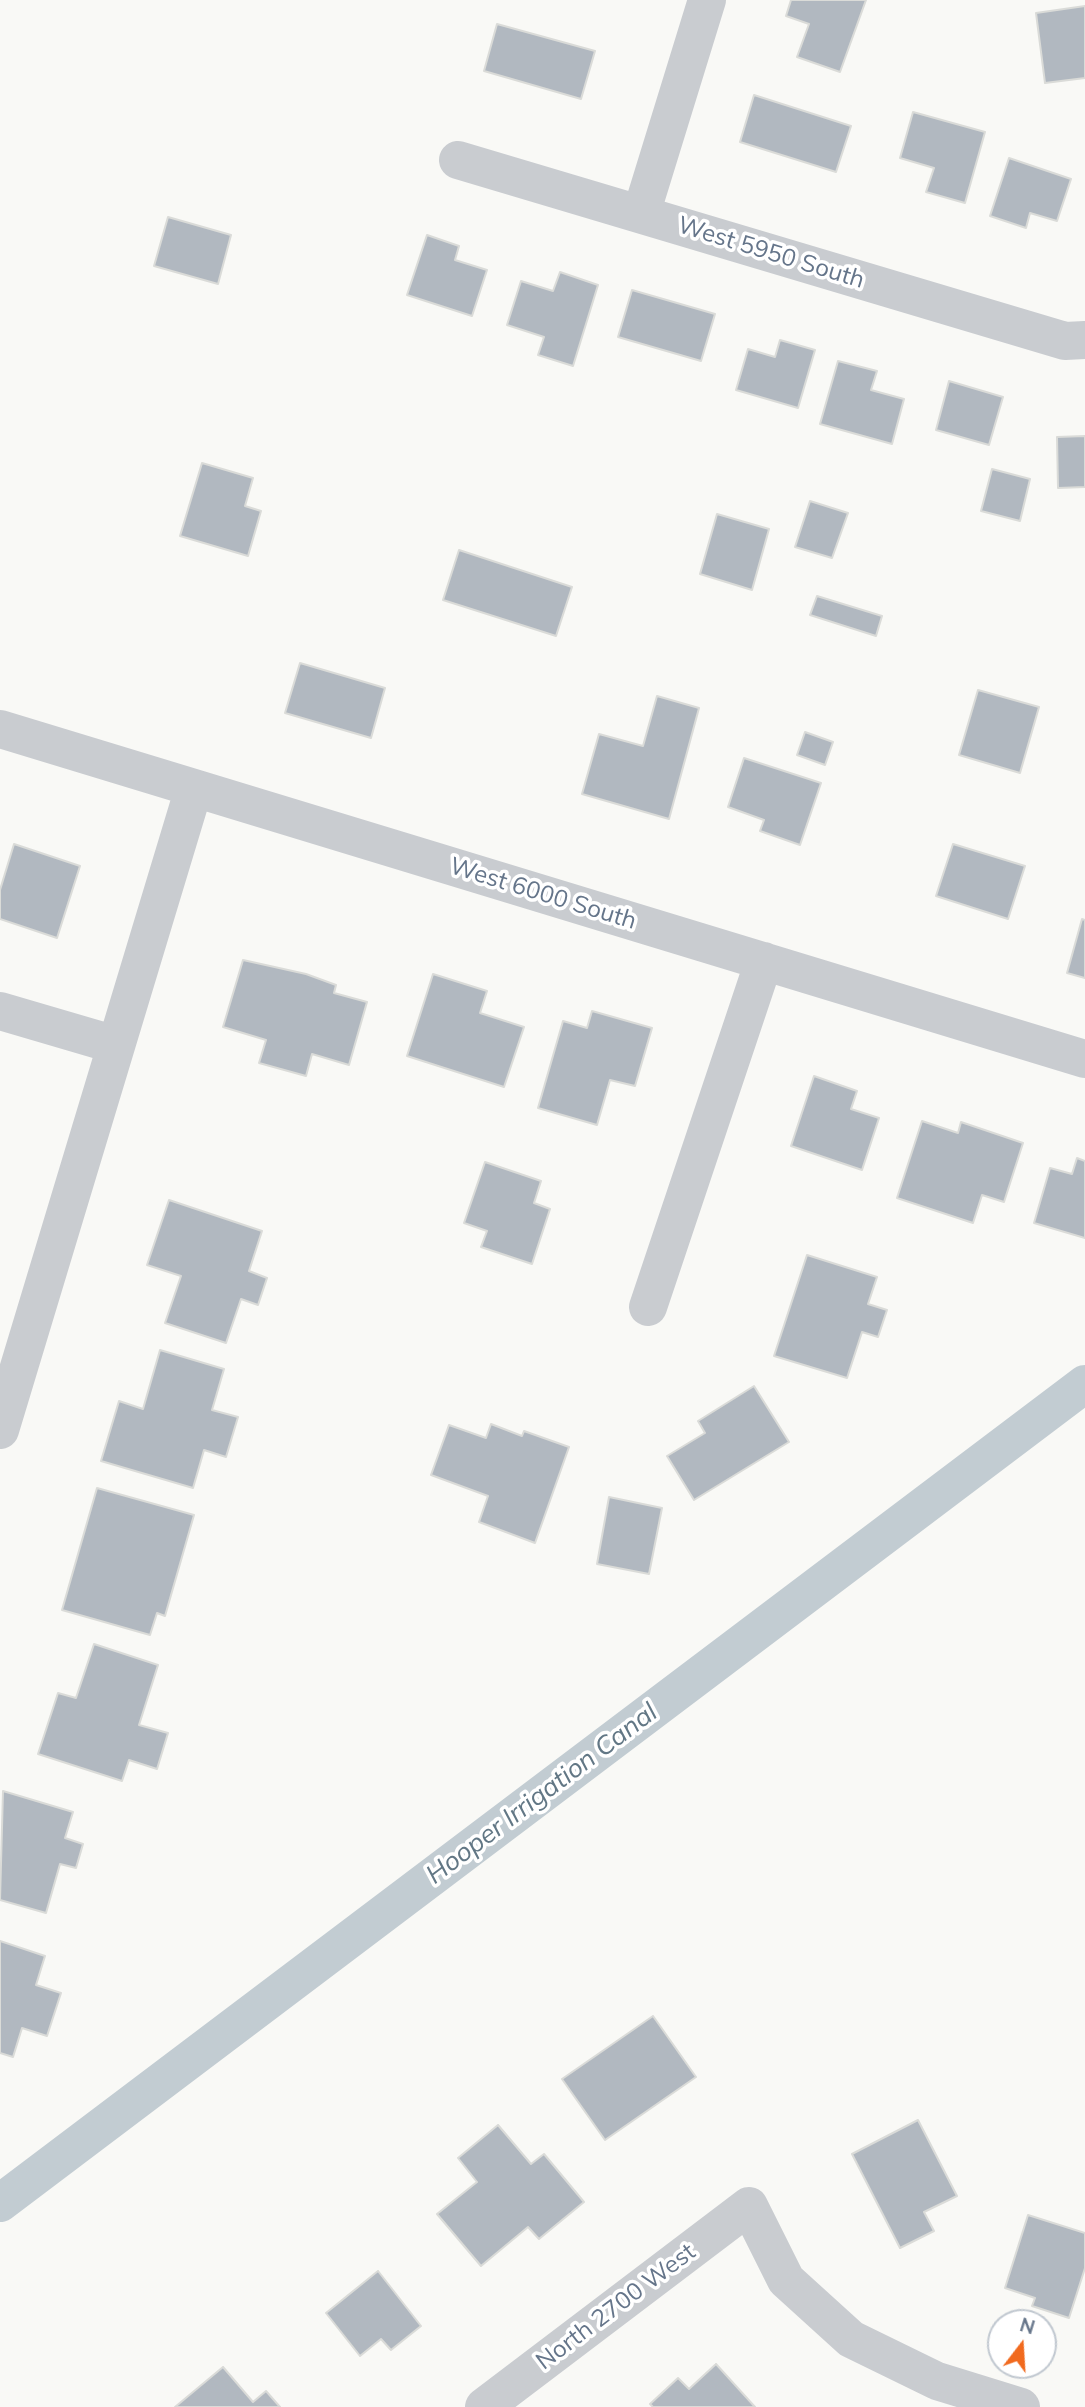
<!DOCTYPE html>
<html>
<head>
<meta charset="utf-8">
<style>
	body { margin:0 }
	#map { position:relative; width:1085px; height:2407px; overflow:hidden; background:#f9f9f6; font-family:Mulish,sans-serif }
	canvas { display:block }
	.north { position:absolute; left:987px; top:2309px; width:70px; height:70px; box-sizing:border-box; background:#fff; border:2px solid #c1c8d0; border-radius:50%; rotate:17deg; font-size:19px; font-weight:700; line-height:28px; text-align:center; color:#65758a }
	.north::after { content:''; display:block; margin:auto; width:24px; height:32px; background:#f16a1e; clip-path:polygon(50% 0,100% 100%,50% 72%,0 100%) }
</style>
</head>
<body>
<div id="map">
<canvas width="1085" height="2407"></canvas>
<div class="north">N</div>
</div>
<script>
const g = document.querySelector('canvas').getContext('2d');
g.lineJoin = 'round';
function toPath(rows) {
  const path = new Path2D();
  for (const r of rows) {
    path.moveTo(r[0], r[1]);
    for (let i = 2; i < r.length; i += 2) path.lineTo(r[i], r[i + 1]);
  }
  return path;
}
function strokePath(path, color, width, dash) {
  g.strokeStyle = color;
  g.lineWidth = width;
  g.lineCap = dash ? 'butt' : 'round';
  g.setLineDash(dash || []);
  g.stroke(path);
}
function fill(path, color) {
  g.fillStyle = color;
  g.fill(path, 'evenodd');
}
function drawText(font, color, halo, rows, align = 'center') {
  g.font = font + ' Mulish,sans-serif';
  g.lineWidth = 7;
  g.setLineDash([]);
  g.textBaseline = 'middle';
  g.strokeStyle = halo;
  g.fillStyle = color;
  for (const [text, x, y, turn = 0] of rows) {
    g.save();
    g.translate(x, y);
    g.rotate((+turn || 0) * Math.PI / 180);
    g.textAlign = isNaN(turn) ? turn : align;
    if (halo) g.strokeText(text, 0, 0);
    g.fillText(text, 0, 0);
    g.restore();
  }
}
strokePath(toPath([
	[0,2203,1085,1384]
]), '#c2ccd2', 38);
const building = toPath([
	[791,0,866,0,840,72,797,57,809,24,786,16,791,0],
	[1085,6,1085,78,1045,83,1036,13,1085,6],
	[497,24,595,51,581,99,484,71,497,24],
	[754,95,851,126,836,172,740,142,754,95],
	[913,112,985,132,965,203,926,192,934,168,900,158,913,112],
	[1009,158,1071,179,1057,221,1030,213,1026,228,990,216,1009,158],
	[168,217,231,235,218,284,154,266,168,217],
	[427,235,459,246,455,260,487,270,472,316,407,295,427,235],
	[560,272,598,285,573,366,538,355,544,337,507,325,521,281,553,291,560,272],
	[632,290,715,314,701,361,618,337,632,290],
	[780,340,815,350,798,408,736,390,748,349,775,357,780,340],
	[838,361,877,371,871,390,904,399,892,444,820,424,838,361],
	[949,381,1003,397,989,445,936,430,949,381],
	[1085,436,1085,487,1058,488,1057,437,1085,436],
	[202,463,253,478,245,506,261,511,248,556,180,536,202,463],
	[992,469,1030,479,1020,521,981,511,992,469],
	[810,501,848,513,832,558,795,547,810,501],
	[717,514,769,529,752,590,700,574,717,514],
	[459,550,572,587,556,636,443,600,459,550],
	[817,596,882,616,876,636,810,615,817,596],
	[300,663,385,688,371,738,285,713,300,663],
	[978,690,1039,707,1020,773,959,755,978,690],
	[657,696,699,708,669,819,582,794,599,734,643,746,657,696],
	[805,732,833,742,825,765,797,755,805,732],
	[744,758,821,783,800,845,760,831,764,820,728,807,744,758],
	[14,844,80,866,57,938,0,919,0,890,14,844],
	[953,844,1025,866,1008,919,936,896,953,844],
	[1082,919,1085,920,1085,978,1067,973,1082,919],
	[243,960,306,974,336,985,334,993,367,1002,349,1065,312,1054,306,1076,259,1063,266,1040,223,1027,243,960],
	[433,974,487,991,480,1013,524,1027,504,1087,407,1056,433,974],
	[592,1011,652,1028,635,1086,610,1080,597,1125,538,1108,563,1021,587,1028,592,1011],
	[814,1076,857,1091,851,1109,879,1118,862,1170,791,1146,814,1076],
	[922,1121,958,1133,961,1122,1023,1143,1004,1202,982,1195,973,1223,897,1198,922,1121],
	[1077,1158,1085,1161,1085,1238,1034,1223,1050,1168,1072,1174,1077,1158],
	[485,1162,541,1181,534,1203,550,1209,532,1264,481,1247,487,1231,464,1223,485,1162],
	[169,1200,262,1231,249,1271,267,1278,258,1305,241,1299,226,1343,165,1323,181,1276,147,1265,169,1200],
	[807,1255,877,1277,868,1304,887,1310,878,1337,862,1332,847,1378,774,1356,807,1255],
	[160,1350,224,1369,212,1410,238,1417,226,1457,204,1450,193,1488,101,1461,119,1401,143,1409,160,1350],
	[754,1386,789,1442,694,1500,667,1456,705,1433,698,1421,754,1386],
	[491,1424,522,1436,524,1431,569,1447,535,1543,479,1522,488,1496,431,1475,449,1425,486,1438,491,1424],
	[97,1488,194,1515,165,1616,157,1613,150,1635,62,1610,97,1488],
	[609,1497,662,1508,649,1574,597,1564,609,1497],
	[94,1644,158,1665,139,1725,168,1733,157,1769,129,1760,122,1781,38,1754,58,1693,76,1698,94,1644],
	[3,1791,73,1812,65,1838,83,1844,76,1868,60,1864,46,1913,0,1900,3,1791],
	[0,1941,45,1956,36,1985,61,1993,47,2036,22,2028,13,2057,0,2053,0,1941],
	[653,2016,696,2077,605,2140,562,2079,653,2016],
	[918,2120,957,2196,924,2212,934,2231,900,2248,852,2154,918,2120],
	[498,2125,531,2164,544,2154,584,2202,539,2239,528,2227,481,2266,437,2214,477,2182,458,2158,498,2125],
	[1028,2215,1085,2233,1085,2268,1069,2318,1032,2306,1035,2298,1005,2288,1028,2215],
	[378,2271,421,2326,391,2350,381,2339,360,2356,326,2313,378,2271],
	[716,2364,755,2407,653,2407,650,2404,678,2378,689,2389,716,2364],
	[223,2367,253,2402,266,2391,280,2407,175,2407,223,2367]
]);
fill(building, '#b1b8c0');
strokePath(building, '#dadbd8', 2);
strokePath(toPath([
	[458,160,1065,341,1085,340],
	[641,214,707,0],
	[0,729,1085,1059],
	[0,1011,116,1045],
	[648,1307,764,961],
	[0,1430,194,788],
	[484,2407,749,2206,786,2280,851,2339,937,2381,1021,2407]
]), '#c9ccd0', 38);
drawText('24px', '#65758a', '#fff', [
	["West 5950 South",771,253,17],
	["West 6000 South",543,894,17],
	["North 2700 West",616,2307,-37]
]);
drawText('italic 26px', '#627785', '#fff', [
	["Hooper Irrigation Canal",542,1794,-37]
]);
</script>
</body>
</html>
